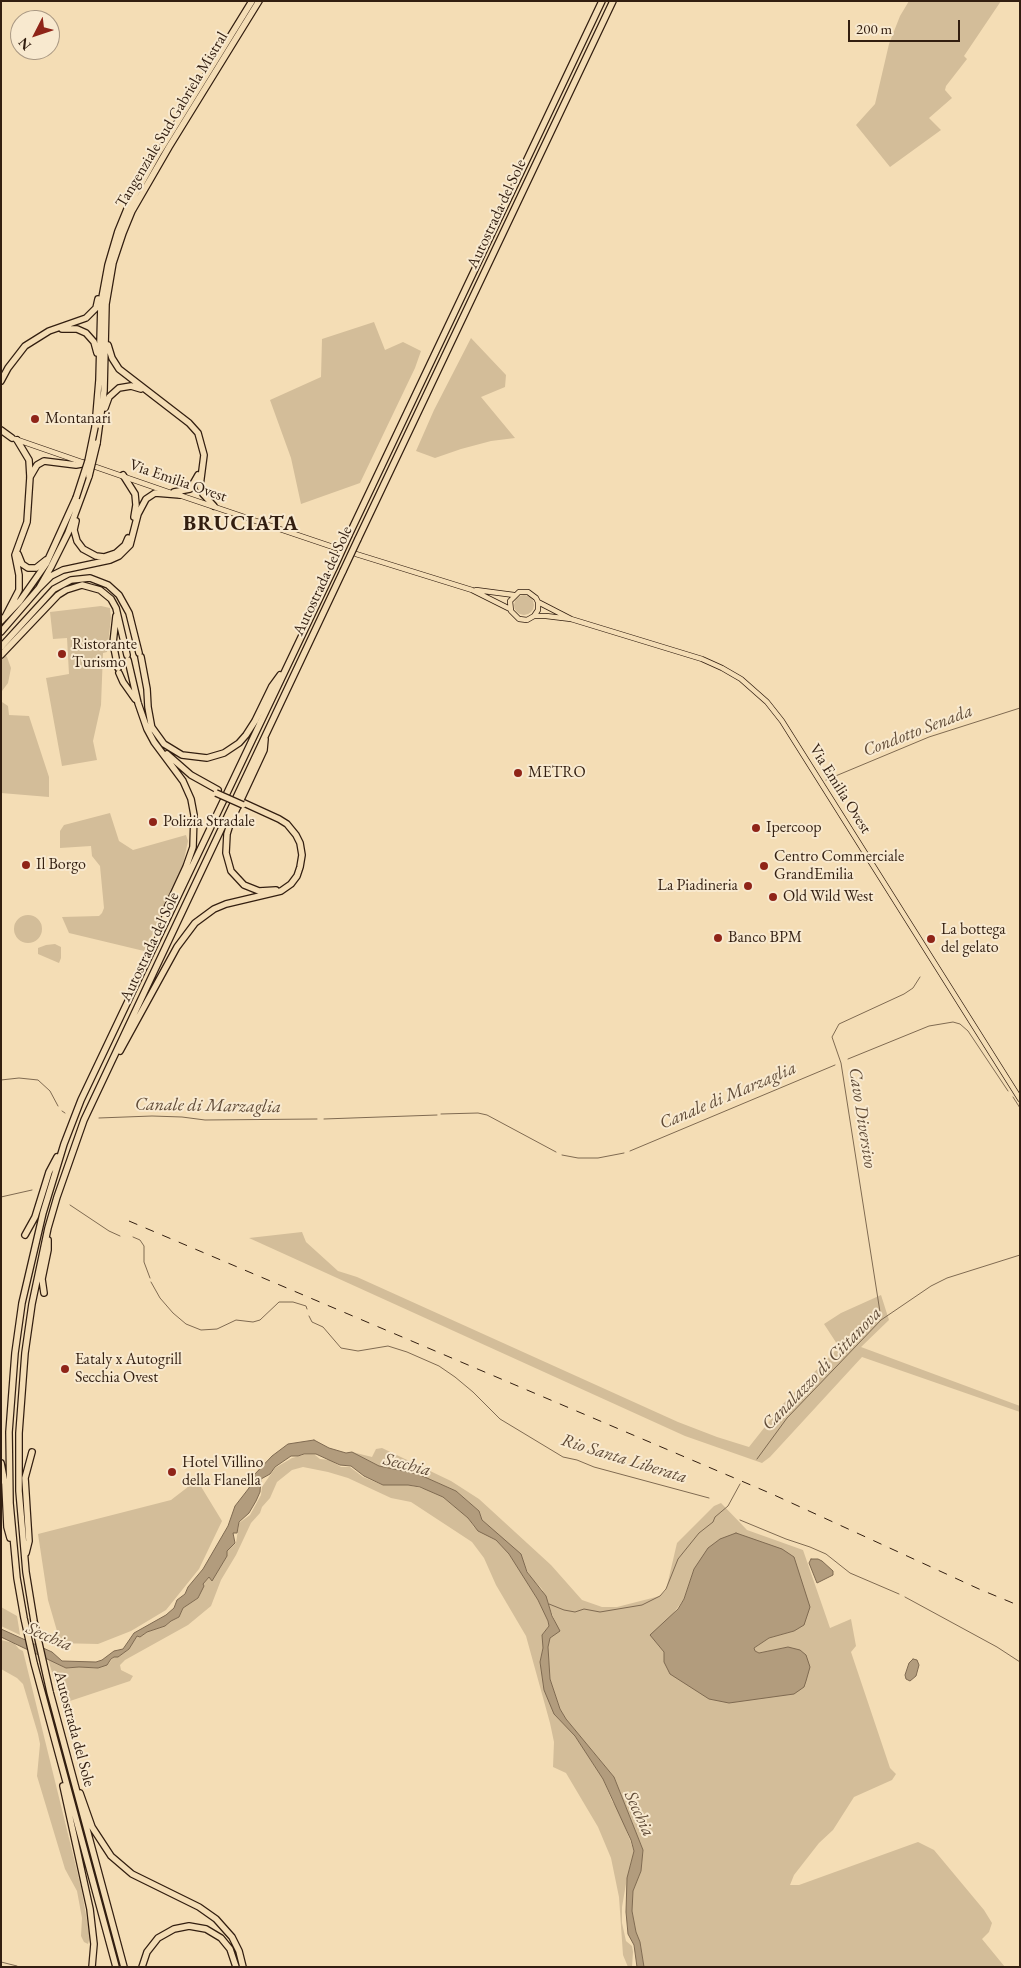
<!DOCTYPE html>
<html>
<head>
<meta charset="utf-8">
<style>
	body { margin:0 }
	#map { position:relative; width:1021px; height:1968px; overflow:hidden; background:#f4ddb5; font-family:"EB Garamond",serif }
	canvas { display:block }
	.frame { position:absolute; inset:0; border:2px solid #321e10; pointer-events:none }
	.north { position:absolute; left:10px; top:10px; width:50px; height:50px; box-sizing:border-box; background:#f8e9cf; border:1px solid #a99883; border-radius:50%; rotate:229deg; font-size:14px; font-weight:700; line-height:20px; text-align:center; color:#321e10 }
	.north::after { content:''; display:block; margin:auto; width:18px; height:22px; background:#8f2418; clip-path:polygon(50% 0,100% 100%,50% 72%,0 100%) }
	.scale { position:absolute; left:848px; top:20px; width:112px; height:22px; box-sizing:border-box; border:2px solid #321e10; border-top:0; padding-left:6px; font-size:15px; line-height:18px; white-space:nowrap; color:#321e10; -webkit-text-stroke:4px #f8e9cf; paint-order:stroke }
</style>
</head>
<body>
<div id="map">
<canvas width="1021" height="1968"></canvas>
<div class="frame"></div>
<div class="north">N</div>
<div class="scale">200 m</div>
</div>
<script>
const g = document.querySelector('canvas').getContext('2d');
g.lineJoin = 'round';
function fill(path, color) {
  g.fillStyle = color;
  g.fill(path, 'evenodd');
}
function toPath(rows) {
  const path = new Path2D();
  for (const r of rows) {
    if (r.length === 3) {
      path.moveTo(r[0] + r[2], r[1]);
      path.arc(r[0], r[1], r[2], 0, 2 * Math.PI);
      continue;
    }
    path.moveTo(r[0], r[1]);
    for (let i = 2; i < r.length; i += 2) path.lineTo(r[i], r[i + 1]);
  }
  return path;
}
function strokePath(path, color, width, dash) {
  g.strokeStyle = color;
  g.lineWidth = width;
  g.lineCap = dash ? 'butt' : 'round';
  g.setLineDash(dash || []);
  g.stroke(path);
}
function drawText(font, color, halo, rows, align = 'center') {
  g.font = font + ' "EB Garamond",serif';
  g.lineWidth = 4;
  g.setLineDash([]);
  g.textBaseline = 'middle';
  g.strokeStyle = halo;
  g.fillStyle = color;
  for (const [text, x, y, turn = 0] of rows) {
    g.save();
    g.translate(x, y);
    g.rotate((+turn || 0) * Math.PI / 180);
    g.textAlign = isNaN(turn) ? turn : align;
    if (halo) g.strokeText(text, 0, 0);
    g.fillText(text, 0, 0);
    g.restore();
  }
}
fill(toPath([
	[909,1,1001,1,964,56,967,59,946,86,945,90,952,98,929,118,941,130,890,167,856,125,875,104,889,44,900,16],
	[374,322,385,350,403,342,421,351,415,368,360,483,301,504,291,458,270,400,321,377,322,339],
	[471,338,506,375,505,387,481,397,515,438,491,441,461,449,435,458,416,451,434,410],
	[524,605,10],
	[101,606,110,608,111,618,107,652,103,653,101,705,93,741,97,760,62,766,46,678,69,674,67,638,53,639,50,612],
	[1,653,3,653,7,657,11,668,8,683,2,691,2,702,8,706,9,715,29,716,49,777,49,797,1,793],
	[110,813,119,841,133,850,186,835,188,841,182,869,172,895,144,951,69,933,62,917,99,916,102,913,104,908,100,866,92,856,91,846,60,848,60,831,64,825],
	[28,929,14],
	[46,945,55,944,61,947,61,958,59,963,38,954,38,948],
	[302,1232,306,1242,338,1271,357,1277,678,1422,717,1437,749,1447,783,1404,839,1347,824,1324,841,1313,881,1295,889,1320,861,1347,1020,1406,1020,1412,862,1357,770,1457,762,1463,685,1436,249,1238],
	[382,1448,451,1481,479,1499,551,1565,582,1600,602,1607,617,1607,660,1596,666,1590,677,1543,714,1506,721,1503,747,1530,803,1550,830,1628,851,1619,856,1646,851,1652,890,1768,896,1774,892,1780,854,1797,833,1830,819,1843,794,1875,790,1885,799,1885,918,1842,934,1850,984,1910,992,1923,989,1932,982,1939,1005,1967,644,1967,640,1942,636,1932,632,1911,633,1891,641,1871,643,1850,614,1777,566,1719,560,1709,550,1679,548,1646,550,1638,559,1631,542,1589,531,1578,522,1561,482,1520,479,1511,456,1491,418,1474,379,1466,352,1452,372,1457,376,1449],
	[694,1569,794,1631,769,1638,754,1648,755,1651,759,1653,788,1647,794,1694,786,1694,664,1662,665,1653,654,1639,684,1599],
	[303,1455,315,1455,320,1459,330,1460,341,1467,350,1467,363,1477,383,1485,408,1485,429,1490,443,1497,468,1518,474,1527,496,1540,509,1554,538,1600,548,1621,549,1626,542,1635,543,1648,540,1662,554,1714,575,1736,603,1779,612,1801,619,1811,634,1851,627,1878,622,1907,622,1923,626,1941,632,1946,633,1952,632,1967,628,1967,623,1955,619,1897,611,1858,598,1827,566,1773,553,1767,554,1742,550,1723,526,1636,496,1585,484,1558,472,1542,411,1502,391,1498,348,1478,328,1472,303,1467,292,1470,277,1482,270,1498,262,1507,260,1513,251,1523,236,1555,221,1580,211,1606,188,1625,125,1660,120,1665,121,1670,133,1676,130,1681,67,1702,56,1686,48,1659,66,1668,79,1667,98,1668,109,1663,114,1657,118,1657,129,1649,137,1636,140,1637,147,1632,165,1626,171,1621,179,1617,183,1608,198,1598,203,1584,209,1577,212,1580,227,1556,227,1551,236,1543,239,1523,250,1515,261,1495,262,1487,275,1468,292,1458],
	[197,1480,222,1521,199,1569,166,1610,131,1631,98,1644,55,1643,58,1637,57,1631,48,1600,38,1534,171,1500],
	[1,1607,17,1616,20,1635,1,1626],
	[1,1640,14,1643,19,1649,23,1651,81,1887,90,1937,88,1944,84,1942,81,1936,82,1918,77,1891,65,1869,37,1776,40,1744,38,1734,23,1684,17,1678,1,1669]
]), '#d3bd99');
const water = toPath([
	[314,1440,329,1448,346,1453,352,1452,379,1466,418,1474,456,1491,479,1511,482,1520,521,1554,527,1572,546,1596,552,1616,560,1631,550,1638,548,1647,550,1679,560,1709,566,1719,614,1777,643,1850,641,1871,633,1891,632,1911,636,1932,640,1942,644,1967,637,1967,634,1945,628,1934,626,1912,627,1878,634,1851,631,1840,603,1779,575,1736,554,1714,544,1690,540,1662,543,1648,542,1635,549,1626,548,1621,538,1600,509,1554,496,1540,478,1531,468,1518,443,1497,420,1487,408,1485,383,1485,364,1476,351,1466,340,1465,316,1454,304,1454,298,1456,291,1456,275,1467,270,1474,261,1479,260,1492,256,1501,249,1513,239,1522,237,1533,233,1533,235,1543,227,1551,227,1556,212,1581,209,1577,203,1584,204,1586,198,1598,183,1608,179,1617,171,1621,165,1626,147,1632,140,1637,137,1636,129,1649,118,1657,114,1657,111,1659,107,1665,98,1668,79,1667,66,1668,1,1637,1,1629,52,1652,62,1661,96,1662,102,1660,114,1651,123,1649,134,1633,166,1615,174,1608,177,1600,185,1594,188,1587,203,1569,228,1526,235,1506,249,1488,254,1475,272,1456,288,1444,314,1440],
	[736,1533,782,1549,794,1557,810,1607,804,1625,794,1631,769,1638,754,1648,755,1651,759,1653,788,1647,800,1650,806,1655,810,1667,806,1681,804,1687,794,1694,729,1703,709,1699,670,1674,664,1662,664,1652,650,1635,678,1609,684,1599,694,1569,708,1548,720,1539,736,1533],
	[811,1559,818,1559,822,1561,833,1571,833,1575,817,1583,809,1563,811,1559],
	[913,1659,917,1660,919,1665,916,1676,910,1681,906,1679,905,1675,909,1663,913,1659]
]);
fill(water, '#b29c7d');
strokePath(water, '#7f6a51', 1);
strokePath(toPath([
	[826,780,929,737,1020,708],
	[848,1059,929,1026,953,1022,960,1024,968,1031,1008,1091],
	[1,1080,19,1078,38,1080,50,1091,58,1106],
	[1013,1097,1020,1108],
	[62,1111,65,1113],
	[441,1114,478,1113,487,1115,556,1152],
	[99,1118,152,1116,182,1117,205,1120,317,1119],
	[324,1119,437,1115],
	[630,1151,835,1065],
	[562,1155,578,1158,598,1158,624,1153],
	[1,1197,32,1190],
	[70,1205,109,1231,120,1236],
	[133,1237,140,1240,144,1246,144,1262,150,1278],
	[151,1282,160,1298,173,1313,186,1324,201,1330,217,1329,236,1320,253,1322,260,1320,279,1302,293,1302,306,1306,307,1309],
	[880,1312,841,1063,832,1037,839,1024,904,994,913,988,920,977],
	[309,1316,312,1322,323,1327,341,1348,358,1351,388,1346,407,1352,439,1366,455,1377,473,1392,500,1419,563,1457,577,1460,594,1467,709,1498],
	[757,1459,787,1418,881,1320,931,1286,947,1278,1020,1255],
	[740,1520,786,1539,810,1547,826,1554,850,1573,899,1594],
	[905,1597,997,1647,1020,1662],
	[549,1604,564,1610,575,1612,584,1609,600,1612,642,1605,660,1596,666,1589,678,1559,699,1533,713,1522,715,1517,728,1506,740,1484],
	[1,1962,17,1966]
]), '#7f6a51', 1);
const primary = toPath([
	[15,439,171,493],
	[179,495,336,548],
	[356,554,472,590,510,609],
	[476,590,514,595],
	[534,616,538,610,538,602],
	[571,619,538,602,536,598,528,592,519,592,510,601,511,611,519,619,527,620,534,616,546,616,571,619,702,659,722,668,741,679,767,702,782,721,1020,1099]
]);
const highway = toPath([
	[62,329,77,329,86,333,94,342,97,353],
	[108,345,112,358,119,369,189,423,198,433,204,455,200,486,203,494,214,506],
	[1,381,8,368,25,346,49,331,86,318,96,308,98,299],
	[105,408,109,397,119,388,131,386,141,389],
	[95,427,99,380,101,303,108,265,118,231,127,209,159,152,252,1],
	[1,430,12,438],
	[97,443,104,391,106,304,113,263,123,233,132,211,169,147,259,1],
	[123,475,135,494,136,505,134,517],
	[30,477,37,465,44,461,76,465,87,463],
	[174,492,190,489,198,475],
	[76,521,74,530,77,541,83,549,96,556,104,557,116,553,125,545,128,538],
	[349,535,602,1],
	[358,539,613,1],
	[18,554,22,564,28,568,36,568,46,560],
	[39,588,51,576,63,570,110,560,119,556,130,545,138,514,146,499,155,493,180,495],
	[116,616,113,643,118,668],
	[5,617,19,590,19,575,15,555,27,522,30,477,29,460,17,440],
	[1,621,20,601,46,564,76,498],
	[1,632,39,588,51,567,68,533,89,476],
	[1,647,54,589,71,580,90,578,108,585,119,595,129,613,139,653],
	[1,655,58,595,66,590,82,585,100,590,111,599,116,608,127,655],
	[141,657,147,689,148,707,152,729],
	[128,660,138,703,147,729,154,742,183,781,191,799,194,815,193,847,186,867,167,908,164,921],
	[119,673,123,682,135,699],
	[151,726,164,744,182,755,207,758,224,753,239,743,246,735,255,721,272,686,280,675],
	[265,739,264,750,231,821,227,834,226,853,231,871,244,885,259,891,276,890],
	[167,754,191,775,218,790],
	[120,1051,177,947,195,923,214,909,226,904,281,891,291,884,297,876,300,867,302,855,300,843,296,835,287,824,279,819,244,803],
	[25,1235,35,1217,49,1172,57,1157],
	[44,1293,42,1279,48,1250,48,1240],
	[1,1463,5,1484,7,1527,10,1538],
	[26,1553,29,1541,25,1478,32,1452],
	[63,1786,90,1909,94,1944,92,1967],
	[80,1793,92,1827,111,1856,132,1874,199,1907,216,1919,232,1937,239,1951,243,1967],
	[116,1967,34,1663,24,1618,17,1578,10,1503,9,1432,15,1353,22,1303,43,1213,64,1144,81,1100,334,568],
	[124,1967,50,1692,34,1621,26,1572,19,1491,19,1433,25,1353,32,1304,48,1228,57,1197,84,1120,343,571],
	[142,1967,147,1952,158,1938,174,1929,189,1926,206,1929,221,1938,230,1949,236,1967]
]);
strokePath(primary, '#321e10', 6);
strokePath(highway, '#321e10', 8);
strokePath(primary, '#f4ddb5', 4.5);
strokePath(highway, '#f4ddb5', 5.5);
strokePath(toPath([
	[129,1221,772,1494,979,1589,1020,1606]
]), '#321e10', 1, [9, 9]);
const highwayBridge = toPath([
	[89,476,97,443],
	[76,498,88,461,95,427],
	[334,568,349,535],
	[343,571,358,539],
	[216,793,243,805]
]);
strokePath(highwayBridge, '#321e10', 8, []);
strokePath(highwayBridge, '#f4ddb5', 5.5);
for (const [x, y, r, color] of [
	[35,419,5,"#8f2418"],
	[62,654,5,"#8f2418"],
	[518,773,5,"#8f2418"],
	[153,822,5,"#8f2418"],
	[756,828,5,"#8f2418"],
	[26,865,5,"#8f2418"],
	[764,866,5,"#8f2418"],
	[748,886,5,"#8f2418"],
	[773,897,5,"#8f2418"],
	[718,938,5,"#8f2418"],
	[931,939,5,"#8f2418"],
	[65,1369,5,"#8f2418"],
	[172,1472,5,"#8f2418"]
]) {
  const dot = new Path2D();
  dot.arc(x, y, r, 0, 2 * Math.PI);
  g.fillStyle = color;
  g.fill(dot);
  strokePath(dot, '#f8e9cf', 2);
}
drawText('16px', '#321e10', '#f8e9cf', [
	["Tangenziale Sud Gabriela Mistral",172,120,-59],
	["Autostrada del Sole",497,214,-65],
	["Via Emilia Ovest",178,481,19],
	["Autostrada del Sole",323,581,-65],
	["Via Emilia Ovest",840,789,58],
	["Autostrada del Sole",150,947,-65],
	["Autostrada del Sole",74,1729,75]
]);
drawText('16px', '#321e10', '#f8e9cf', [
	["Montanari",45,419],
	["Ristorante",72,645],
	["Turismo",72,663],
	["METRO",528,773],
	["Polizia Stradale",163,822],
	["Ipercoop",766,828],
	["Centro Commerciale",774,857],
	["GrandEmilia",774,875],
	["Il Borgo",36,865],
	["La Piadineria",738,886,"right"],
	["Old Wild West",783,897],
	["La bottega",941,930],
	["del gelato",941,948],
	["Banco BPM",728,938],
	["Eataly x Autogrill",75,1360],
	["Secchia Ovest",75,1378],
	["Hotel Villino",182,1463],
	["della Flanella",182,1481]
], 'left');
drawText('italic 18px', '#5f4a36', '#f8e9cf', [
	["Condotto Senada",918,731,-21],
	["Canale di Marzaglia",728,1096,-23],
	["Canale di Marzaglia",208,1106,1],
	["Cavo Diversivo",862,1118,81],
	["Canalazzo di Cittanova",822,1369,-46],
	["Rio Santa Liberata",624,1459,17],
	["Secchia",407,1465,14],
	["Secchia",49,1637,23],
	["Secchia",639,1814,65]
]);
g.letterSpacing = '1px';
drawText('bold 21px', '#321e10', '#f8e9cf', [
	["BRUCIATA",241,524]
]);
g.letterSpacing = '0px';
</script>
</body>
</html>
